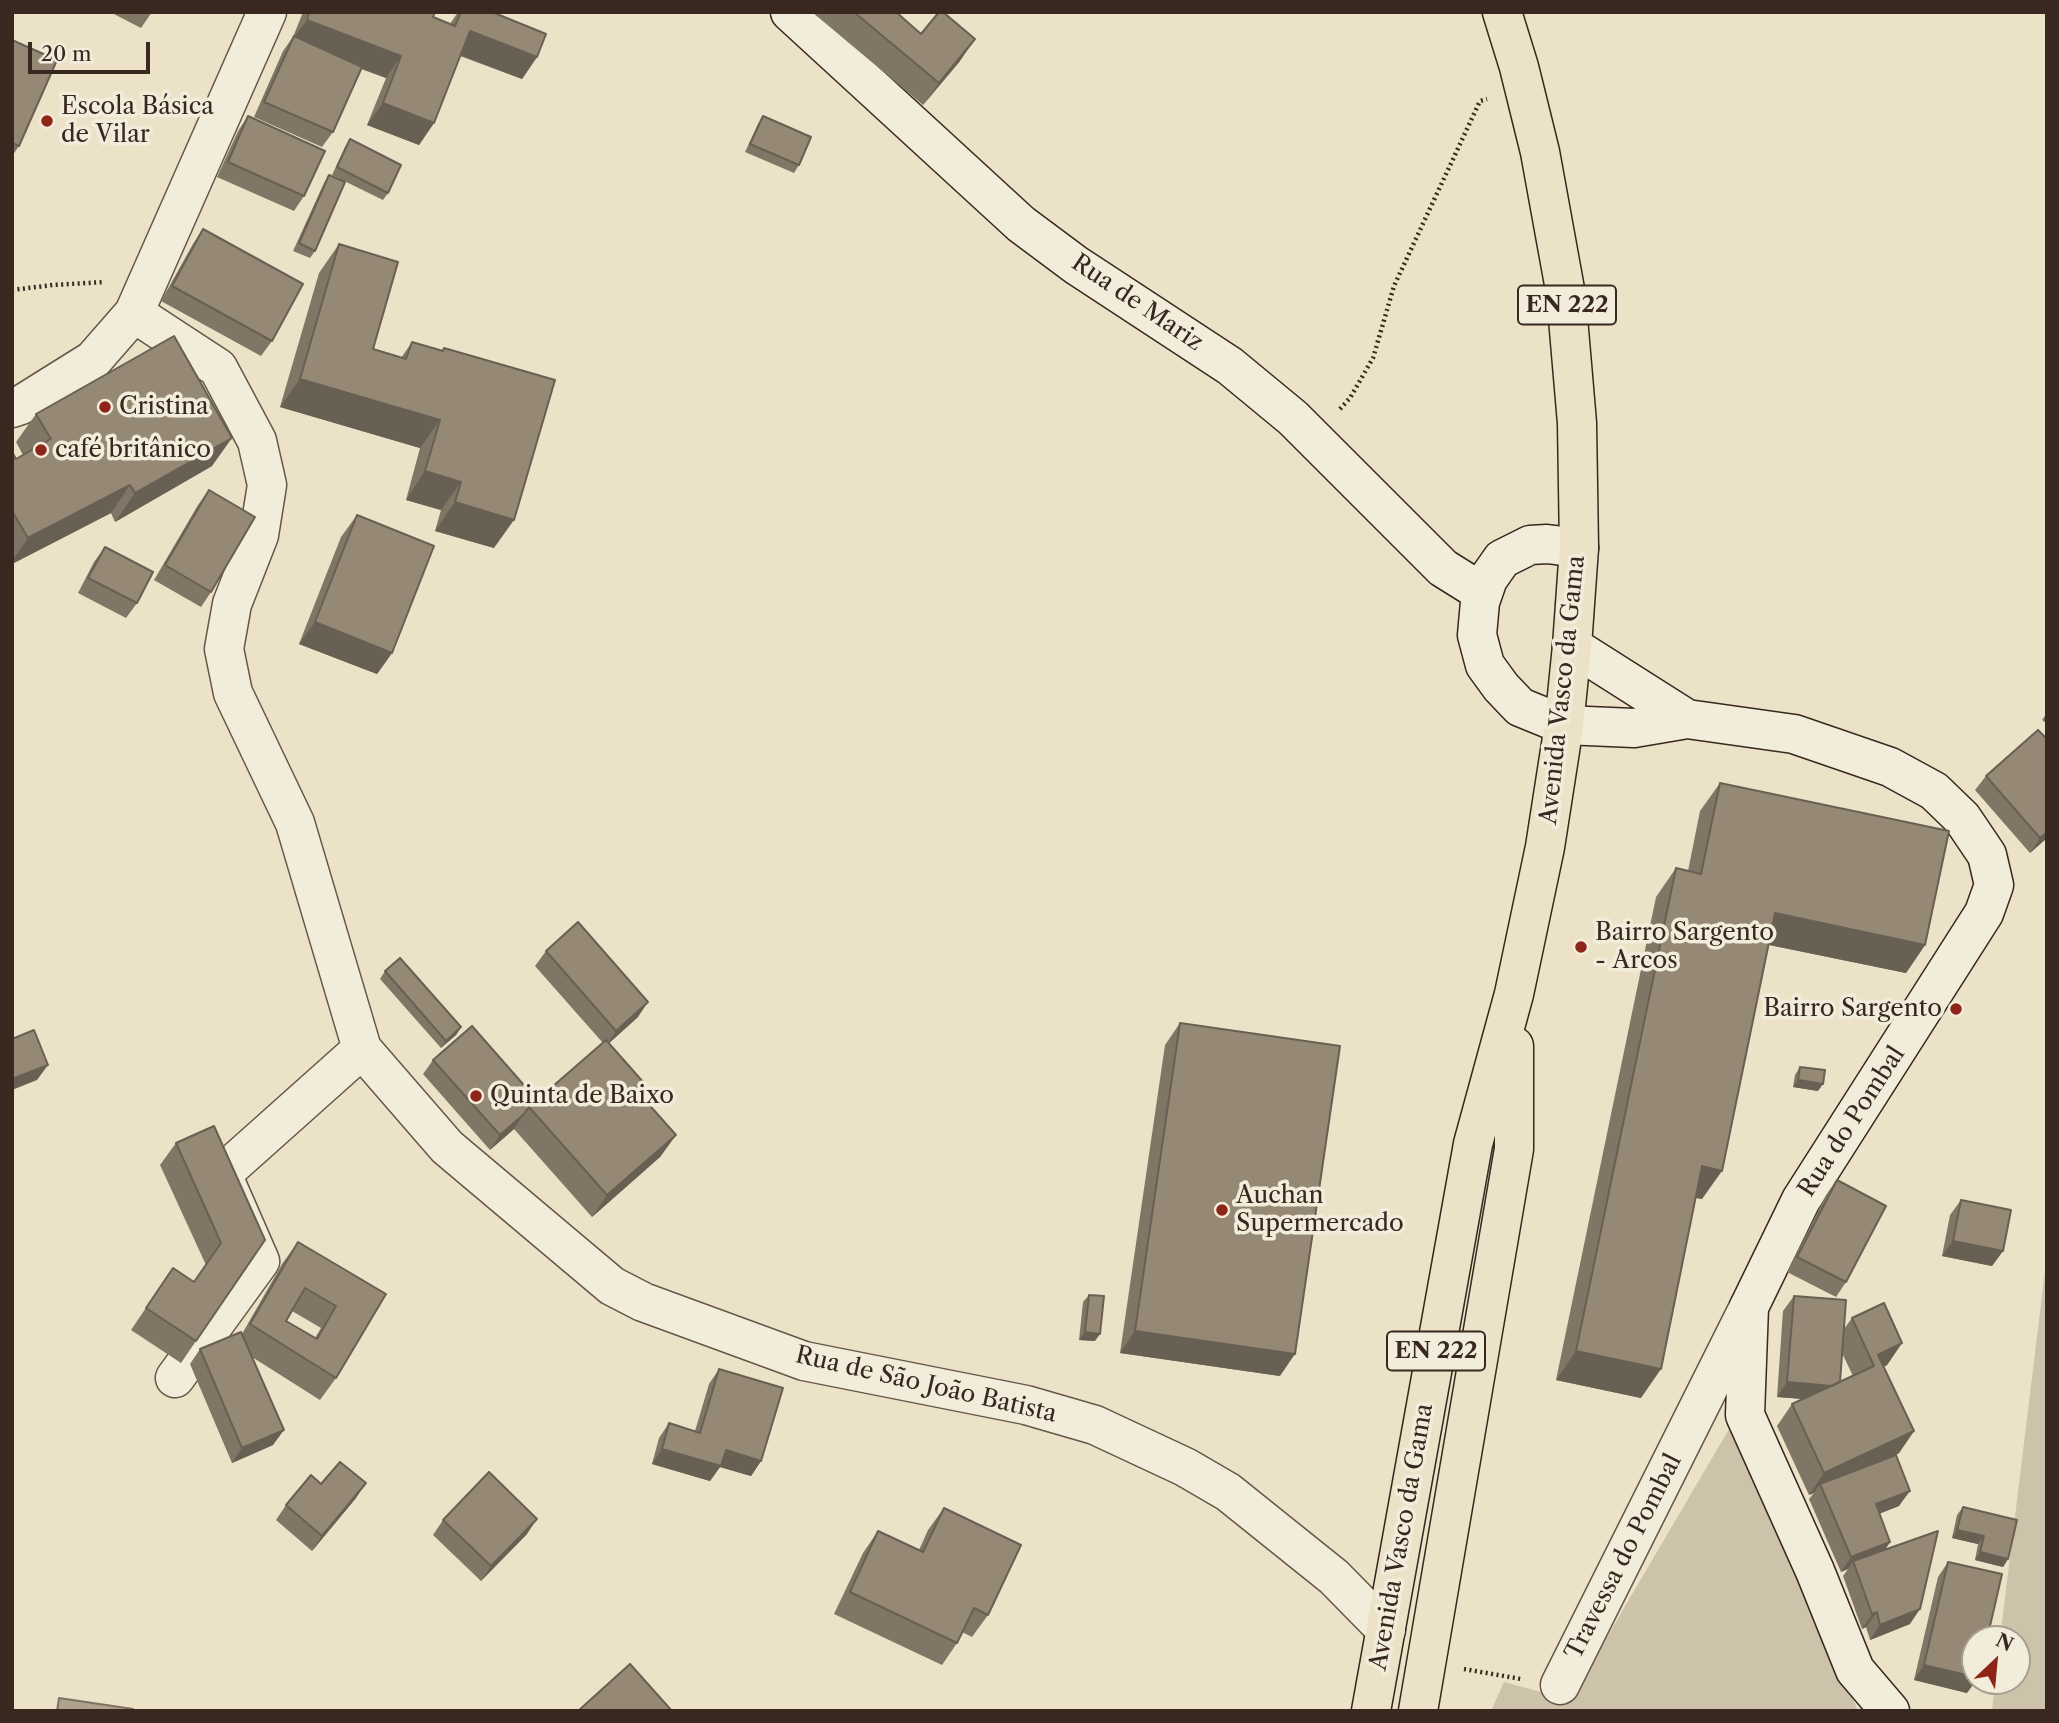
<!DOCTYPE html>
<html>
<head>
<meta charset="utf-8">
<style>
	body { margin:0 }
	#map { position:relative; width:2059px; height:1723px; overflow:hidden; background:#ebe2c7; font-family:"Libre Caslon Text",serif }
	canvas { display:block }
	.frame { position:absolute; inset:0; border:14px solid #38281f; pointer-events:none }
	.north { position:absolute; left:1961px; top:1625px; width:70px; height:70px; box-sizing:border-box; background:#f2ecdb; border:2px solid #a89e90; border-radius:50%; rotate:26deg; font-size:19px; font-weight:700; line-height:28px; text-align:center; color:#38281f }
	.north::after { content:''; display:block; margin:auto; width:24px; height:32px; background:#8f2418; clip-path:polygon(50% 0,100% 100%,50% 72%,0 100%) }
	.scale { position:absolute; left:28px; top:42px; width:122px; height:32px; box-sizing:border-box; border:4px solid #38281f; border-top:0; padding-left:9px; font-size:21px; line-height:24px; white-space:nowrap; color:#38281f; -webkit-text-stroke:5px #f2ecdb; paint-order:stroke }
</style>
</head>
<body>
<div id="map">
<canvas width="2059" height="1723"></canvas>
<div class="frame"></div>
<div class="north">N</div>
<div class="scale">20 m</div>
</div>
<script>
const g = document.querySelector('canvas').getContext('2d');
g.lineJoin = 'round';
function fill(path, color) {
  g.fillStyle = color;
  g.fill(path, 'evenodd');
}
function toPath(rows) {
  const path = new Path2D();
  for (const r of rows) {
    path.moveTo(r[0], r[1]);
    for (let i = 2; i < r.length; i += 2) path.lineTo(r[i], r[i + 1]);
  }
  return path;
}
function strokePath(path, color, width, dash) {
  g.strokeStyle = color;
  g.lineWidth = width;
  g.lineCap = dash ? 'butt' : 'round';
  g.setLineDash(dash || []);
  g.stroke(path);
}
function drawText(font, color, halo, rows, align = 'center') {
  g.font = font + ' "Libre Caslon Text",serif';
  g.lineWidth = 7;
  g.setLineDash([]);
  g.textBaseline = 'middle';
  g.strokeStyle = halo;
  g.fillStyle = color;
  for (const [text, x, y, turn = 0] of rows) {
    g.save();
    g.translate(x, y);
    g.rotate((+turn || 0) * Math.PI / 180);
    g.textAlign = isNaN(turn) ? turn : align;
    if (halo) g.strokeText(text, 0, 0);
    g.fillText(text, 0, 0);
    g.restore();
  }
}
fill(toPath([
	[2047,1255,2047,1711,1992,1711,1995,1681,2017,1681,2017,1639,2000,1639],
	[1735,1419,1858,1711,1491,1711,1504,1682,1570,1700]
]), '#cdc2aa');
const water = toPath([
	[59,1698,133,1709,133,1711,57,1711,59,1698]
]);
fill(water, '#aea38e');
strokePath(water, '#7f7262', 2);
const street = toPath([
	[134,313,218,368,257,441,267,485,259,535,232,604,224,649,233,693,295,823,362,1049,447,1147,612,1286,643,1302,804,1361,1026,1405,1095,1425,1185,1467,1228,1492,1334,1577,1386,1630],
	[12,408,21,405,93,360,134,313,267,12],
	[175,1378,260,1261,222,1174,362,1049],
	[1560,1685,1749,1307]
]);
const secondary = toPath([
	[790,12,1021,224,1076,265,1230,366,1293,418,1443,568,1483,593],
	[1579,548,1547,544,1530,545,1502,559,1488,579,1480,602,1477,635,1485,665,1501,687,1520,707,1564,725,1634,728,1687,719,1794,734,1890,767,1934,791,1962,818,1987,855,1994,885,1984,913,1801,1200,1749,1307,1745,1415,1815,1571,1855,1670,1890,1711],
	[1572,646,1687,719]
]);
const primary = toPath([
	[1371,1711,1473,1144,1514,994,1545,847,1564,725,1572,646,1579,548,1577,423,1566,295,1540,152,1519,67,1502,12],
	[1418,1711,1514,1149,1514,1046]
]);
strokePath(street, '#655649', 41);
strokePath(secondary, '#38281f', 41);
strokePath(primary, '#38281f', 41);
strokePath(toPath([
	[12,290,53,285,104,282],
	[1340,409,1350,398,1373,358,1394,286,1480,101,1487,99],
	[1464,1669,1521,1679]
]), '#38281f', 4.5, [2, 3.5]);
strokePath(street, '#f2ecdb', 38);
strokePath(secondary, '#f2ecdb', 38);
strokePath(primary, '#ebe2c7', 38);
fill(toPath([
	[110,12,152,12,141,28],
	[303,12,435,12,433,17,450,24,458,12,492,12,537,57,522,79,460,56,434,123,419,145,367,125,386,78,361,69,333,132,322,147,254,117,283,51,293,37],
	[812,12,896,12,921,34,960,61,923,105],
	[12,40,19,146,12,156],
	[248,116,304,196,294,211,217,177,238,131],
	[763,116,799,165,794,173,745,152,758,124],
	[350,139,388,193,383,200,332,175,345,147],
	[329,175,315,251,310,258,293,251,324,183],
	[203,229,272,341,261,356,161,301,193,244],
	[339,244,373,349,401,358,412,342,442,351,444,348,494,548,435,531,441,510,406,500,420,448,280,407,319,273],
	[36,414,212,466,115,522,111,513,12,564,12,452,16,459,23,455,16,442],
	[209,490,211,592,201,607,154,580,198,505],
	[357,515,392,653,377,674,299,644,341,537],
	[105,547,137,603,126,618,78,593,94,562],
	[2047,713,2047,724,2042,720],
	[1986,776,2047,838,2030,853,1975,790],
	[1720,783,1925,945,1906,973,1769,945,1702,1199,1696,1198,1641,1398,1556,1380,1656,897,1676,868,1688,871,1700,811],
	[546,951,638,1017,609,1043,644,1083,637,1092,676,1135,660,1157,592,1217,514,1129,490,1150,423,1074,433,1060,537,1100,603,1043,535,966],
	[385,971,461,1027,456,1035,441,1048,380,979],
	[1180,1023,1280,1376,1120,1353,1165,1045],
	[1800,1067,1818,1091,1793,1087,1795,1075],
	[176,1143,265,1240,181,1363,131,1330,173,1268,194,1282,206,1265,160,1165],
	[1837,1180,1846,1282,1836,1297,1787,1272,1826,1195],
	[1961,1200,2003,1251,1992,1266,1942,1256,1950,1215],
	[298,1242,386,1294,336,1378,320,1400,252,1357,273,1445,232,1463,190,1364,200,1349,242,1334,282,1264],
	[292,1311,321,1328,315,1338,286,1321],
	[1089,1295,1095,1341,1079,1340,1083,1302],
	[1794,1296,1844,1329,1852,1318,1902,1343,1887,1365,1884,1367,1914,1431,1899,1453,1896,1455,1899,1506,1879,1514,1890,1542,1885,1550,1910,1624,1870,1640,1866,1627,1862,1629,1843,1576,1848,1569,1841,1572,1809,1499,1814,1493,1809,1495,1777,1426,1792,1404,1803,1399,1777,1397,1783,1311],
	[1842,1353,1853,1376,1840,1382],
	[719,1369,761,1461,751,1476,720,1467,710,1481,652,1464,659,1438,669,1423,695,1431,709,1384],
	[356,1498,312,1551,276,1520,286,1505],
	[1963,1507,2008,1559,2003,1567,1975,1560,1978,1544,1952,1538,1957,1515],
	[944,1508,988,1615,972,1637,962,1632,957,1643,942,1665,834,1614,863,1553,878,1531,919,1550,928,1530],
	[443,1520,527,1534,481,1581,433,1535],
	[1948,1562,1967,1693,1914,1680,1938,1577]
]), '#807665');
fill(toPath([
	[307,20,401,56,386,78,291,41],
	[470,31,537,57,522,79,455,53],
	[975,39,960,61,923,105,939,83],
	[383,103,434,123,419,145,367,125],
	[300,379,440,420,420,448,280,407],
	[232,438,212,466,115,522,135,493],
	[425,471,461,482,441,510,406,500],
	[130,485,111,513,12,564,12,561,28,538],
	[455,502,514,520,494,548,435,531],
	[315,622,392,653,377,674,299,644],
	[2047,832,2047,838,2030,853,2040,838],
	[1775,913,1925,945,1906,973,1755,942],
	[648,1002,638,1017,606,1046,616,1031],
	[461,1027,456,1035,441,1048,446,1041],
	[48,1065,37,1080,12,1090,12,1079],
	[1798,1080,1823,1084,1818,1091,1793,1087],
	[523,1115,514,1129,490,1150,500,1135],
	[676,1135,660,1157,592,1217,607,1195],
	[1702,1166,1722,1171,1702,1199,1682,1195],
	[1953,1241,2003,1251,1992,1266,1942,1256],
	[1135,1331,1295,1354,1280,1376,1120,1353],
	[1085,1332,1100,1334,1095,1341,1079,1340],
	[1902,1343,1887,1365,1868,1374,1874,1366,1878,1355],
	[1576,1351,1661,1369,1641,1398,1556,1380],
	[1787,1382,1840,1386,1829,1401,1777,1397],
	[284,1430,273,1445,232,1463,242,1448],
	[1914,1431,1899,1453,1822,1489,1820,1484,1814,1493,1809,1495,1824,1473],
	[662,1449,726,1450,761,1461,751,1476,720,1467,710,1481,652,1464],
	[366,1483,356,1498,312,1551,322,1536],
	[1910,1491,1899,1506,1865,1519,1876,1504],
	[537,1519,527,1534,481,1581,491,1566],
	[1957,1530,1984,1536,1978,1544,1952,1538],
	[1890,1542,1880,1557,1853,1561,1848,1569,1841,1572,1851,1557],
	[1980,1552,2008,1559,2003,1567,1975,1560],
	[1920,1609,1910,1624,1870,1640,1880,1625],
	[1877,1612,1866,1627,1862,1629,1872,1614],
	[1924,1665,1975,1677,1976,1681,1967,1693,1914,1680]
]), '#686053');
const building = toPath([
	[309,12,435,12,433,17,455,26,461,12,492,12,546,34,537,57,470,31,434,123,383,103,401,56,307,20,309,12],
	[854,12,896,12,921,34,939,12,943,12,975,39,939,83,854,12],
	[294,36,362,67,333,132,264,102,294,36],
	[12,40,57,60,19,146,12,143,12,40],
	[248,116,325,151,304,196,228,162,248,116],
	[763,116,811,137,799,165,750,144,763,116],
	[350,139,401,165,388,193,337,167,350,139],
	[329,175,345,182,315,251,299,243,329,175],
	[203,229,303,284,272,341,172,286,203,229],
	[339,244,398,262,373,349,406,359,412,342,443,351,444,348,555,380,514,520,455,502,461,482,425,471,440,420,300,379,339,244],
	[174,336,232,438,135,493,130,485,28,538,12,511,12,452,16,459,51,439,36,414,174,336],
	[209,490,255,517,211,592,165,565,209,490],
	[357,515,434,546,392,653,315,622,357,515],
	[105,547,153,572,137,603,88,578,105,547],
	[2038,730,2047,739,2047,832,2040,838,1986,776,2038,730],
	[1720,783,1949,831,1925,945,1775,913,1722,1171,1702,1166,1661,1369,1576,1351,1676,868,1701,874,1720,783],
	[578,922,648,1002,616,1031,546,951,578,922],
	[400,958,461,1027,446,1041,385,971,400,958],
	[1180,1023,1340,1046,1295,1354,1135,1331,1180,1023],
	[472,1026,537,1100,529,1107,523,1115,500,1135,433,1060,472,1026],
	[34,1030,48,1065,12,1079,12,1039,34,1030],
	[606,1040,644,1083,636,1090,676,1135,607,1195,529,1107,606,1040],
	[1800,1067,1825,1070,1823,1084,1798,1080,1800,1067],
	[214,1126,265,1240,196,1341,146,1308,173,1268,194,1282,221,1243,176,1143,214,1126],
	[1837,1180,1886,1206,1846,1282,1797,1257,1837,1180],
	[1961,1200,2011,1210,2003,1251,1953,1241,1961,1200],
	[298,1242,386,1294,336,1378,250,1324,298,1242],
	[305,1288,336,1306,317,1339,286,1321,305,1288],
	[1089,1295,1104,1296,1100,1334,1085,1332,1089,1295],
	[1794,1296,1846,1300,1840,1382,1832,1386,1787,1382,1794,1296],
	[1884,1303,1902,1343,1878,1355,1914,1431,1824,1473,1792,1404,1874,1366,1852,1318,1884,1303],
	[241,1332,284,1430,242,1448,200,1349,241,1332],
	[719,1369,783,1388,761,1461,726,1450,721,1466,662,1449,669,1423,700,1433,719,1369],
	[1896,1455,1910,1491,1876,1504,1890,1542,1851,1557,1820,1484,1896,1455],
	[340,1462,366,1483,322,1536,286,1505,311,1475,321,1484,340,1462],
	[489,1472,537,1519,491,1566,443,1520,489,1472],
	[1963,1507,2017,1520,2008,1559,1980,1552,1984,1536,1957,1530,1963,1507],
	[944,1508,1021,1545,988,1615,974,1608,957,1643,850,1592,878,1531,923,1552,944,1508],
	[1938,1531,1920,1609,1880,1625,1877,1612,1872,1614,1853,1561,1938,1531],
	[1948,1562,2002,1574,1987,1639,1975,1639,1975,1677,1924,1665,1948,1562],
	[630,1664,672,1711,578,1711,630,1664]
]);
fill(building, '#958976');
strokePath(building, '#686053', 2);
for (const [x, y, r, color] of [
	[47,121,7,"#8f2418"],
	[105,407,7,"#8f2418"],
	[41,450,7,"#8f2418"],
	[1581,947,7,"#8f2418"],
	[1956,1009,7,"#8f2418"],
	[476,1096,7,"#8f2418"],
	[1222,1210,7,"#8f2418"]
]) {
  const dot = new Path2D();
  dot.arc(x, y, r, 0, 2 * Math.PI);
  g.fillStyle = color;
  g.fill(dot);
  strokePath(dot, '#f2ecdb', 2.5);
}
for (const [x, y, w] of [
	[1567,305,98],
	[1436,1351,98]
]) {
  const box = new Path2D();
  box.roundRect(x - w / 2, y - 19.5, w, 39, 5);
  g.fillStyle = '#f2ecdb';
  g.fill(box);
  strokePath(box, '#38281f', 2);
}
drawText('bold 23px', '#38281f', null, [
	["EN 222",1567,305],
	["EN 222",1436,1351]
]);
drawText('24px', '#38281f', '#f2ecdb', [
	["Escola Básica",61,107],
	["de Vilar",61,135],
	["Cristina",119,407],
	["café britânico",55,450],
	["Bairro Sargento",1595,933],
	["- Arcos",1595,961],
	["Bairro Sargento",1942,1009,"right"],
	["Quinta de Baixo",490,1096],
	["Auchan",1236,1196],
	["Supermercado",1236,1224]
], 'left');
drawText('24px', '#38281f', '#f2ecdb', [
	["Rua de Mariz",1137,303,34],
	["Avenida Vasco da Gama",1563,690,-84],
	["Rua do Pombal",1852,1122,-57],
	["Rua de São João Batista",926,1385,13],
	["Avenida Vasco da Gama",1402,1537,-80],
	["Travessa do Pombal",1624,1557,-63]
]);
</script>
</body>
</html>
